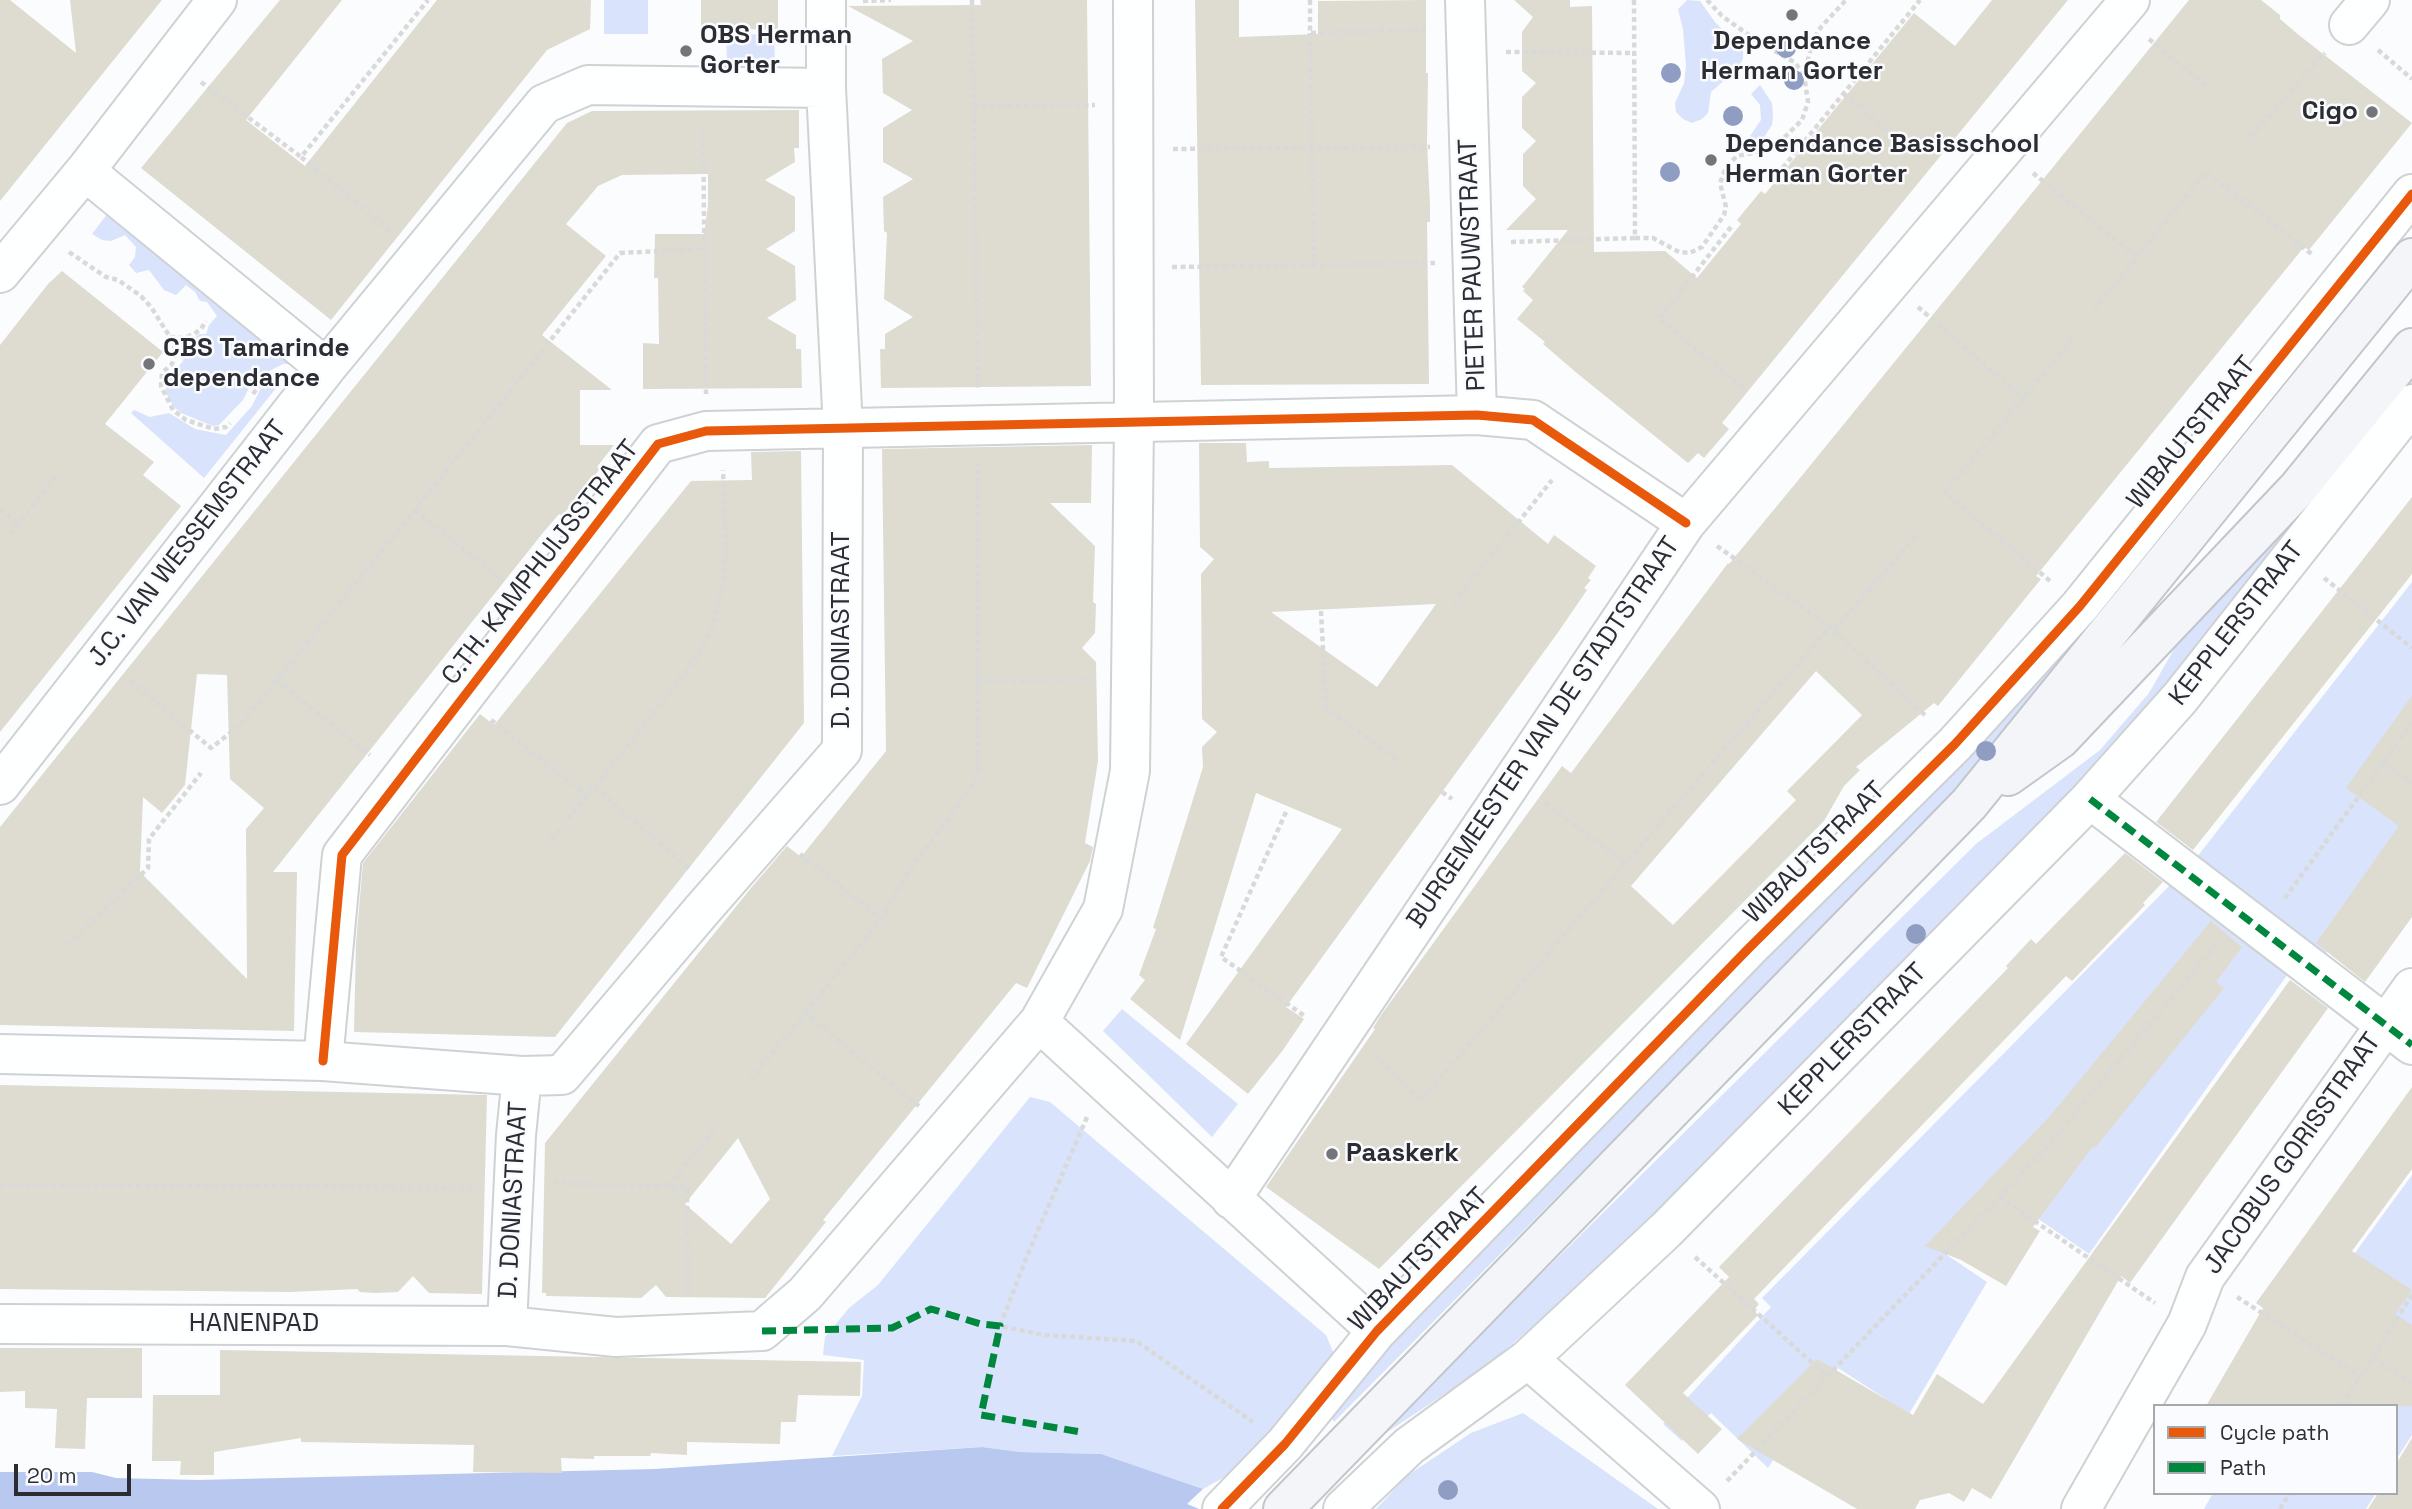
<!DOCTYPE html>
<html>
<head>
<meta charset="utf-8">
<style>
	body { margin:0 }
	#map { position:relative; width:2412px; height:1509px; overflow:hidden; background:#fbfcfd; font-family:"Space Grotesk",sans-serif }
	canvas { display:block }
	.legend { position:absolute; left:2153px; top:1404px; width:245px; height:91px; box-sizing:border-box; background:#fafbfe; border:2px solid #a7a9ac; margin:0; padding:9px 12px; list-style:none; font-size:21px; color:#2b2d32 }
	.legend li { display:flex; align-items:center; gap:14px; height:35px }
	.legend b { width:35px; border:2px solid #a7a9ac }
	.scale { position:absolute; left:14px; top:1464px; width:117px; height:32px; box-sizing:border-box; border:4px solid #2b2d32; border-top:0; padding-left:9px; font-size:21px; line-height:24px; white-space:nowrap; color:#2b2d32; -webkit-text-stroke:5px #fafbfe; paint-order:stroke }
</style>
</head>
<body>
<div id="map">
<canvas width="2412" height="1509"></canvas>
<ul class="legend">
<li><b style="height:9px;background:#e8590c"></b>Cycle path</li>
<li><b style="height:9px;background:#00873e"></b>Path</li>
</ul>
<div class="scale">20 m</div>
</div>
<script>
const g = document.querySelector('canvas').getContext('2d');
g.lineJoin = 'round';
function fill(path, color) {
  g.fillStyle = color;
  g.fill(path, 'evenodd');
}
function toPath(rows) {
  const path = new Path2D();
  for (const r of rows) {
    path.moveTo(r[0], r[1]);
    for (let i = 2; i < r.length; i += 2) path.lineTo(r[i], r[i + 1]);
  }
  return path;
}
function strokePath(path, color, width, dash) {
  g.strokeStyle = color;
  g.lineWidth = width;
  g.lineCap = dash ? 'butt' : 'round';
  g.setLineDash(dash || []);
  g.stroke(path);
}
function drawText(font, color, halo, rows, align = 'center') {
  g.font = font + ' "Space Grotesk",sans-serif';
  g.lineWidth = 5;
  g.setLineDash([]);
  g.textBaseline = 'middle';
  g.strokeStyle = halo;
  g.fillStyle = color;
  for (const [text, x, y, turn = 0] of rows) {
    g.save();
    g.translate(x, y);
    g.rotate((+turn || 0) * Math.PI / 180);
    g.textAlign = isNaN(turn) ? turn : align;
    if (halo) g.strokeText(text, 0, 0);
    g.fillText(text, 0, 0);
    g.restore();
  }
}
fill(toPath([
	[604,0,648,0,648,34,604,34],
	[1687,0,1700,1,1715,22,1743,50,1743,59,1738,68,1711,92,1708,113,1702,119,1692,123,1683,119,1676,112,1675,103,1684,83,1686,65,1683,29,1678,9],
	[774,34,775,60,727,61,726,35],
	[1760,85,1772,103,1773,115,1772,125,1759,145,1750,136,1761,120,1760,105,1751,94],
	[108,213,299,369,290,364,283,364,260,376,252,382,243,400,219,425,213,426,181,413,173,406,166,393,166,382,183,361,187,346,193,339,199,334,206,334,209,325,217,316,207,302,200,301,195,292,186,285,176,295,164,290,149,270,136,273,129,265,135,257,136,247,125,235,111,241,102,240,92,234],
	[267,383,273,383,277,387,204,478,131,413,134,410,150,417,169,413,195,429,226,435,252,406,260,390],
	[2296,521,2174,685,2094,771,1708,1163,1575,1291,1485,1367,1386,1433,1529,1286,1976,844,2100,750,2149,693,2181,637],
	[2412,582,2412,833,2318,965,2302,954,2089,1254,2001,1193,1944,1253,1987,1282,1909,1414,1835,1366,1768,1468,1711,1413,1682,1441,1663,1424,1771,1307,1762,1298,2193,862],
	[2059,657,2072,670,1926,829,1629,1124,1334,1422,1329,1414,1386,1347],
	[1122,1009,1238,1104,1212,1137,1103,1031],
	[1030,1097,1050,1102,1326,1335,1334,1354,1239,1469,1203,1489,1100,1454,1020,1452,982,1447,832,1456,862,1396,864,1360,823,1355,825,1337,849,1308,878,1285],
	[2412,1175,2412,1435,2396,1460,2396,1406,2298,1331],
	[1523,1413,1658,1509,1376,1509,1408,1475,1471,1433],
	[2213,1493,2376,1493,2366,1509,2204,1509]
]), '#d9e3fb');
fill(toPath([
	[982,1447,1020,1452,1101,1454,1203,1489,1187,1504,1199,1509,0,1509,0,1472,92,1472,116,1478,198,1480,655,1469]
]), '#b8c8ef');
fill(toPath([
	[0,0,10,0,76,53,70,0,162,0,0,201],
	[280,0,342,0,246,120,305,166,437,0,591,0,590,29,547,50,331,320,141,168],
	[701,0,778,0,778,29,701,30],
	[980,0,1087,0,1091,386,881,388,880,349,885,349,885,334,913,317,884,299,887,233,884,231,883,197,913,179,883,162,883,128,912,110,883,93,882,59,913,41,848,6,981,5],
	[1195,0,1239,0,1239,37,1318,34,1318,1,1426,0,1426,73,1428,73,1427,142,1430,206,1430,222,1427,222,1429,384,1201,385],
	[1514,0,1570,0,1570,7,1592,6,1594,252,1665,251,1697,278,1741,224,1737,220,1761,191,1765,194,1914,13,1955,46,1992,0,2068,0,1722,423,1729,429,1704,458,1698,453,1688,463,1578,374,1543,344,1545,342,1517,319,1533,300,1523,291,1525,289,1522,287,1568,230,1506,230,1536,199,1523,186,1523,154,1536,141,1522,128,1522,97,1536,83,1522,71,1522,32,1533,17],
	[2189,0,2261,0,2280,15,2280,19,2300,36,2412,123,2309,250,2304,247,2036,576,2041,579,1938,706,1934,703,1856,767,1860,770,1844,786,1824,821,1379,1269,1266,1187,1375,1029,1373,1028,1381,1015,1562,766,1571,773,1728,563,1729,564,1800,478],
	[1816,671,1862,715,1787,791,1796,800,1673,925,1631,886],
	[799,110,799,148,794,148,795,162,765,180,795,197,795,231,766,249,795,266,796,300,767,318,796,335,796,349,801,349,802,388,643,389,643,343,659,344,658,278,654,278,655,234,704,234,708,206,708,174,622,175,598,186,566,224,606,256,542,335,612,390,580,390,580,445,614,445,597,467,600,469,562,516,559,514,542,534,273,872,297,872,294,1031,0,1025,0,827,567,123,592,111],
	[197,674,227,675,230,779,264,808,246,829,247,979,140,872,143,797,162,813,185,785],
	[62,271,163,352,105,424,154,462,143,475,181,506,0,732,0,345,48,284],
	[1199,443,1246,443,1247,462,1269,461,1269,468,1452,465,1548,544,1554,535,1596,566,1588,578,1591,580,1584,588,1587,590,1559,631,1286,1007,1304,1019,1283,1050,1248,1094,1186,1044,1342,829,1256,793,1180,1040,1130,999,1145,980,1139,975,1156,929,1153,928,1203,767,1202,747,1217,732,1202,719,1201,574,1214,559,1200,547],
	[1436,604,1377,687,1271,612],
	[1092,445,1091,503,1050,503,1095,546,1093,602,1096,604,1095,633,1082,648,1096,662,1098,761,1085,843,1093,847,1090,861,1027,988,1016,983,823,1220,826,1222,765,1298,666,1297,656,1285,641,1298,546,1296,546,1293,542,1293,545,1143,751,888,787,846,801,857,886,751,882,449],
	[738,1138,770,1199,731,1244,685,1204],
	[801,451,804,723,555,1037,354,1032,356,943,363,863,480,714,494,725,691,481,752,480,751,452],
	[2412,497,2412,574,2193,850,2156,822],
	[2412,696,2412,917,2365,982,2316,943,2399,826,2346,788],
	[2125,853,2163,882,2143,903,2145,905,2072,981,2066,976,1754,1299,1759,1304,1754,1310,1758,1315,1683,1393,1722,1429,1698,1454,1625,1385,1729,1277,1719,1267,2008,968,2006,966,2031,939,2036,944],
	[2211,921,2242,947,2216,982,2224,988,2095,1148,2093,1146,2033,1227,2040,1231,2006,1286,1961,1260,1925,1246,2050,1116],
	[2290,980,2328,1008,2130,1283,2121,1276,1991,1499,1972,1488,1964,1502,1949,1493,1920,1500,1915,1509,1857,1509,1737,1439,1817,1359,1913,1415,1937,1374,1983,1404],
	[0,1085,487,1095,482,1294,429,1293,413,1276,398,1292,375,1293,360,1292,357,1289,291,1292,0,1289],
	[2412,1087,2412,1169,2352,1251,2412,1290,2395,1314,2412,1325,2412,1406,2206,1406,2263,1308,2256,1303],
	[0,1348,142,1348,142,1398,87,1398,85,1449,55,1448,57,1409,25,1408,25,1391,0,1392],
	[220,1350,861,1362,860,1396,798,1395,796,1422,781,1422,780,1444,687,1442,687,1455,651,1453,650,1456,594,1456,594,1459,561,1458,562,1473,473,1472,474,1445,301,1442,301,1438,214,1452,214,1475,180,1475,181,1461,152,1461,153,1395,220,1395],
	[2412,1438,2412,1509,2368,1509,2378,1493,2396,1493,2396,1464]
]), '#dedcd0');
const minor = toPath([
	[1465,0,1477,415],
	[2349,25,2370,0],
	[85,171,326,368],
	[0,273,85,171,217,0],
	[0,785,326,368,544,104,588,85,826,88],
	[2090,799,2412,1045],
	[1039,1022,1103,909,1130,771,1134,422,1133,0],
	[0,1054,323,1061,522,1076,562,1075,702,910,842,750,843,429,826,88,826,0],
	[323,1061,342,855,658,444,706,431,1477,415,1533,420,1686,523],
	[1231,1199,1686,523,2130,0],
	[0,1324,507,1326,616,1337,762,1331,805,1294,1039,1022,1377,1331],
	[507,1326,516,1135,522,1076],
	[1528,1359,1700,1509],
	[1222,1509,1285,1444,1377,1331,1749,948,1955,744,2080,606,2412,194],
	[1343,1509,1409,1446,1528,1359,1666,1230,2090,799,2180,698,2412,404],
	[2081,1509,2187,1324,2205,1277,2412,988]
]);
const major = toPath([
	[2008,776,2060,739,2298,488,2412,348],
	[1283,1509,1969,804,2412,258]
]);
strokePath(minor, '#cfd1d4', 42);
strokePath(major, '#c2c5cb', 42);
strokePath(toPath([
	[972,0,978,388],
	[1310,0,1310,33,1426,30],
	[1707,0,1722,16,1757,41,1794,62,1804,74],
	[863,1,891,0],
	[1310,33,1314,265,1435,263],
	[2149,39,2210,89],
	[2378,50,2412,79],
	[1506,52,1635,53],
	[201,82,301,157],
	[1844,94,1891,134],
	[973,106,1095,105],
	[703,126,706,394],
	[2251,137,2325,53],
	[1173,149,1430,147],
	[2033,173,2137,257],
	[1772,181,1920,0],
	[1731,227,1659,319,1747,391],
	[390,231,301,157,428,0],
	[1635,238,1653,238,1679,252,1690,253,1702,247,1724,215,1726,207,1720,183,1726,167,1737,156,1773,149,1802,120,1808,102,1804,75,1813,40,1821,27,1846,0],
	[1511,242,1635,238,1634,0],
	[69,252,106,277,118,280,141,296,151,307,170,337,176,350,172,364,162,373,161,386,173,410,186,420,214,429,226,427,230,423],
	[1172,267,1314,265],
	[1918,307,2023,398],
	[2094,310,2206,172,2313,255],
	[170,337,184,338,194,334,201,329,206,321],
	[253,394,264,379],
	[0,509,18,524],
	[415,510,503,581],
	[11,534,56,476],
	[1717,546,1830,627,1927,717],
	[2324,578,2412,648],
	[2050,581,1945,493,2072,339],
	[1454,603,1552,480],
	[1321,611,1326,708,1399,761],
	[1834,630,1916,536],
	[276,680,370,755],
	[130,681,211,748,239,726,415,510,620,253,704,249],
	[977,681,1092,680],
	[491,720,587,796],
	[2383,762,2412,783],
	[595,787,690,869],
	[1442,792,1452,799],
	[1545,803,1625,863],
	[1286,812,1221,957,1306,1017],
	[551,839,595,787,700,653,713,626,723,580,726,550,723,470],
	[800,854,881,919],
	[2285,898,2412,723],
	[67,945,148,868,149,839,201,773],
	[805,1013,881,919,907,874,972,786,978,771,978,463],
	[1375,1054,1421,1100,1830,627],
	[750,1080,805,1013,919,1106],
	[1087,1117,1027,1256,1000,1326,1043,1335,1136,1341,1253,1422],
	[553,1183,687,1187,688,1296],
	[0,1185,475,1187],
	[668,1186,717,1126],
	[1999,1197,2155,1303],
	[1695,1257,1828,1377],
	[2237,1297,2360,1376,2373,1357,2412,1383],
	[2373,1356,2412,1295],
	[2342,1406,2360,1376],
	[1727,1481,2045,1149,2216,945],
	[2280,1509,2290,1493]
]), '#d9d9d9', 4.5, [5, 3.5]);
strokePath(minor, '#feffff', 38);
strokePath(major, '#f4f5f8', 38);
strokePath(toPath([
	[2090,799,2412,1045],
	[762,1331,892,1328,931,1309,981,1324,1000,1326,981,1415,1081,1432]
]), '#00873e', 7, [14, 7]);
strokePath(toPath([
	[323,1061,342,855,658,444,706,431,1477,415,1533,420,1686,523],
	[1222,1509,1285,1444,1377,1331,1749,948,1955,744,2080,606,2412,194]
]), '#e8590c', 9);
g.fillStyle = '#909dc2';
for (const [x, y] of [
	[1786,48],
	[1671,73],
	[1794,80],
	[1733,116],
	[1670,172],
	[1986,751],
	[1916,934],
	[1448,1490]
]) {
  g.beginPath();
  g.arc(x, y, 10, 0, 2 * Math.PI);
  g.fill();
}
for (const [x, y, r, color] of [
	[1792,15,7,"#747579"],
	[686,51,7,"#747579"],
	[2372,112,7,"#747579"],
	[1711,160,7,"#747579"],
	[149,364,7,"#747579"],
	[1332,1154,7,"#747579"]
]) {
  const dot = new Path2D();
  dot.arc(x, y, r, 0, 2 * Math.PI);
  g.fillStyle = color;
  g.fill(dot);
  strokePath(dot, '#fafbfe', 2.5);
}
drawText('bold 26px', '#2b2d32', '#fafbfe', [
	["OBS Herman",700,36],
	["Gorter",700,66],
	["Dependance",1792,42,"center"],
	["Herman Gorter",1792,72,"center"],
	["Cigo",2358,112,"right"],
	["Dependance Basisschool",1725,145],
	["Herman Gorter",1725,175],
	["CBS Tamarinde",163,349],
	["dependance",163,379],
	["Paaskerk",1346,1154]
], 'left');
drawText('26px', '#2b2d32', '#fafbfe', [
	["PIETER PAUWSTRAAT",1473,265,-92],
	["WIBAUTSTRAAT",2192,433,-51],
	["J.C. VAN WESSEMSTRAAT",188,544,-52],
	["C.TH. KAMPHUIJSSTRAAT",541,563,-52],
	["KEPPLERSTRAAT",2237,624,-52],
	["D. DONIASTRAAT",842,630,-90],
	["BURGEMEESTER VAN DE STADTSTRAAT",1544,733,-56],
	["WIBAUTSTRAAT",1815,853,-45],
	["KEPPLERSTRAAT",1853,1040,-46],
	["JACOBUS GORISSTRAAT",2293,1154,-55],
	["D. DONIASTRAAT",514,1200,-87],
	["WIBAUTSTRAAT",1419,1260,-46],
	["HANENPAD",254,1324]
]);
</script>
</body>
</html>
